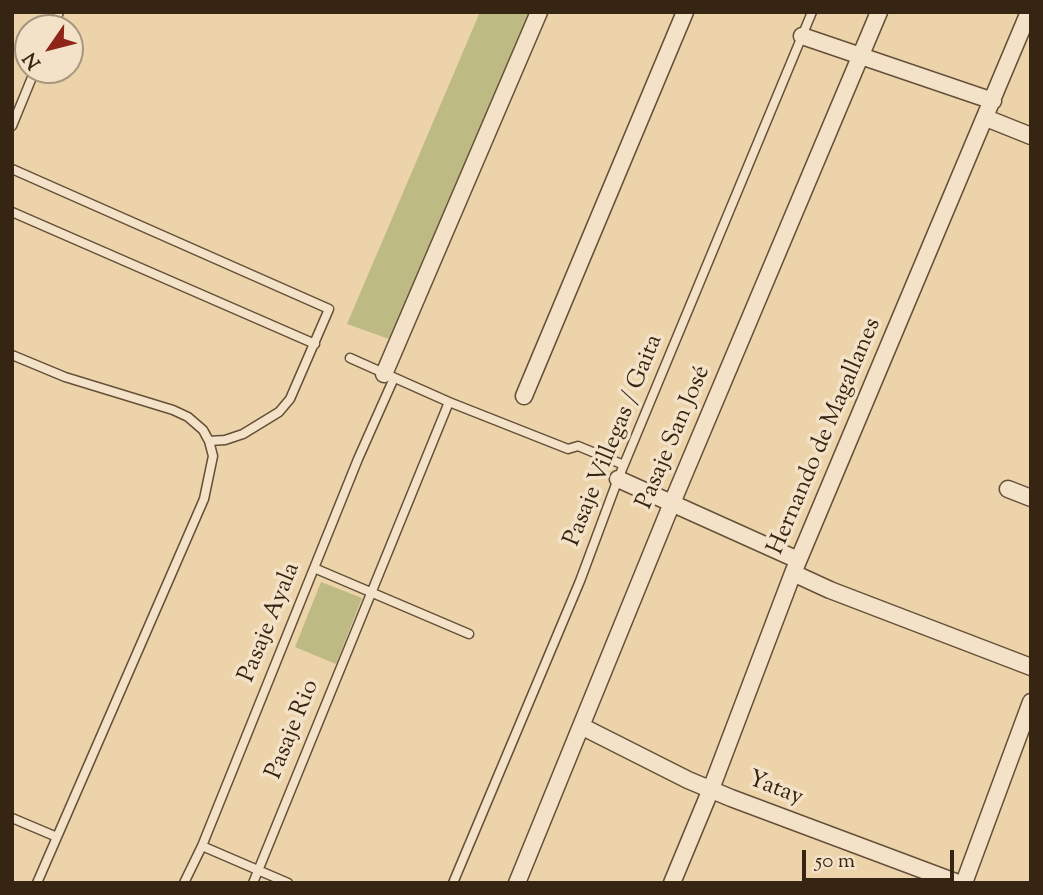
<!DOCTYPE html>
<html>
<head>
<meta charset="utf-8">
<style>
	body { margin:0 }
	#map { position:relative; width:1043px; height:895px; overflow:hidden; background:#ecd3a9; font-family:"Sorts Mill Goudy",serif }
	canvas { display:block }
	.frame { position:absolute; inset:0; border:14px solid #362513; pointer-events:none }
	.north { position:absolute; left:14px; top:14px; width:70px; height:70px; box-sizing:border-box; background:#f3e2c7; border:2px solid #a7967f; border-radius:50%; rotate:235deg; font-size:19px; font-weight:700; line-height:28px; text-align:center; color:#362513 }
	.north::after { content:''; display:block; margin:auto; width:24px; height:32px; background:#8f2418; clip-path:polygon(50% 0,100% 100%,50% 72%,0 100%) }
	.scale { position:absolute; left:802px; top:850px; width:152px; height:32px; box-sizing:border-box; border:4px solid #362513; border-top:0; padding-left:9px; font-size:21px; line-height:24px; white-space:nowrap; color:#362513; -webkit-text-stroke:5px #f3e2c7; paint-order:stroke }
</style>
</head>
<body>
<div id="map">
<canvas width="1043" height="895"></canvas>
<div class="frame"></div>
<div class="north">N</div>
<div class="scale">50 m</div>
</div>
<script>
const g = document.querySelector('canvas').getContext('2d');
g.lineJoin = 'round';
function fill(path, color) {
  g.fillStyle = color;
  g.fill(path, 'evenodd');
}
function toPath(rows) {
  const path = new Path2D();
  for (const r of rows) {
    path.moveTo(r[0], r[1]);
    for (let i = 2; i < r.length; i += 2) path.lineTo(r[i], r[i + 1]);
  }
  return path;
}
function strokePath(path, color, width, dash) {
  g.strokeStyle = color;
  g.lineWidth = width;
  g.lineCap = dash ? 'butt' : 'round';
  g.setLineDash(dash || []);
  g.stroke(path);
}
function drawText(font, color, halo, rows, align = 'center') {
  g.font = font + ' "Sorts Mill Goudy",serif';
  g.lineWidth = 7;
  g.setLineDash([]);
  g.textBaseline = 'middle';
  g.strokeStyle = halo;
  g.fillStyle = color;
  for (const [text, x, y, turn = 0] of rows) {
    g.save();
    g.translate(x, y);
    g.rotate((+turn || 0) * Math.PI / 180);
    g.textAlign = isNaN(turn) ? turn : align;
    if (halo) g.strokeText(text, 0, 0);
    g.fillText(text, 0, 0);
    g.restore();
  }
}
fill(toPath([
	[480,12,529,12,389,339,347,324],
	[321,582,362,598,336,664,295,647]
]), '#beba84');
const lane = toPath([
	[53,28,59,12],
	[12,126,35,70],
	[12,169,329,309,290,399,279,412,243,434,225,440,209,441,213,456,204,499,37,883],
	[12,212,315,344],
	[12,355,65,377,173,410,188,417,203,430,209,441],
	[350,358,449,402,568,449,578,446,624,465],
	[314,568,469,634],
	[12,818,57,837],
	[202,846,288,883],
	[184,883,202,846,358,459,394,378],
	[253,883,449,402],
	[453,883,580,581,618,479,812,12]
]);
const street = toPath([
	[802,36,993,101],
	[986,118,1031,136],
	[384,374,539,12],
	[524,396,685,12],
	[618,479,798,560],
	[1008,489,1031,498],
	[793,573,830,590,1031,667],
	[581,726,688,780,731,798,958,883],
	[517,883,672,503,879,12],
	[672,883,711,789,793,573,1029,12],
	[964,883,1031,702]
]);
strokePath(lane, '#645038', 11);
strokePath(street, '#645038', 19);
strokePath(lane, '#f3e2c7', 8);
strokePath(street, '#f3e2c7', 16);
drawText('24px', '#362513', '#f3e2c7', [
	["Hernando de Magallanes",826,437,-67],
	["Pasaje San José",675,438,-67],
	["Pasaje Villegas / Gaita",615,441,-68],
	["Pasaje Ayala",271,623,-68],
	["Pasaje Rio",294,730,-68],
	["Yatay",775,790,21]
]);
</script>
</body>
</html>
